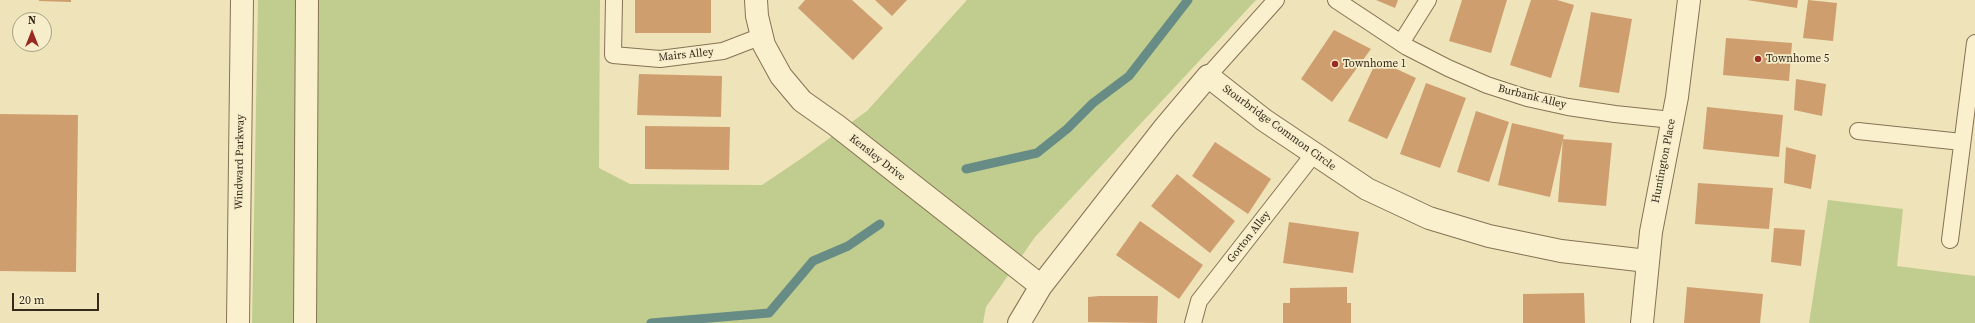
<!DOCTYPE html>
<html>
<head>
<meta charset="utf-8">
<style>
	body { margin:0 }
	#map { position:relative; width:1975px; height:323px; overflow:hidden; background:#efe3ba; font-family:"Source Serif 4",serif }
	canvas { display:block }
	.north { position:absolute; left:12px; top:12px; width:40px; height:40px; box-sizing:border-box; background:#f6edca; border:1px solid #a89f84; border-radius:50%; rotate:0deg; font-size:11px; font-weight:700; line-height:16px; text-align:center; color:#34291a }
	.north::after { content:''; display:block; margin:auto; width:14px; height:18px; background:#972b22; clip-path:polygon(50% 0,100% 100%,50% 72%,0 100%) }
	.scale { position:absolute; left:12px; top:293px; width:87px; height:18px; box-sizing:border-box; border:2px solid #34291a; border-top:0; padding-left:5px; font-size:12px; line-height:14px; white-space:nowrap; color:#34291a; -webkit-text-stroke:3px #f6edca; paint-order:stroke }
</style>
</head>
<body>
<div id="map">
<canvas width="1975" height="323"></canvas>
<div class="north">N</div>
<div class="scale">20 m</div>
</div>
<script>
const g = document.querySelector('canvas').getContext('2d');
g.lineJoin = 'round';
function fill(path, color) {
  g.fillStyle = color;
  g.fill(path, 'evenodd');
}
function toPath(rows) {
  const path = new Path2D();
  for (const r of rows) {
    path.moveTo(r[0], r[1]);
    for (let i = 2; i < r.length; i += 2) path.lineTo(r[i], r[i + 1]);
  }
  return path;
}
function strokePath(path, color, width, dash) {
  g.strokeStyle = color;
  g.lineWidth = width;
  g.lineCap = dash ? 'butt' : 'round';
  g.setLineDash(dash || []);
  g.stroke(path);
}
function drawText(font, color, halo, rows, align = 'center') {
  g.font = font + ' "Source Serif 4",serif';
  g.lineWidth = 3.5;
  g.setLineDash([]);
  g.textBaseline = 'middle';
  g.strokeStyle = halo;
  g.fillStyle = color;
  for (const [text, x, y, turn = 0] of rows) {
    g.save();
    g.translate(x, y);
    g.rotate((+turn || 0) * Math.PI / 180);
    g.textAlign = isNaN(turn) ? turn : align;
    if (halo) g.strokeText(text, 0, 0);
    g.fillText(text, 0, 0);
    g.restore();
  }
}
fill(toPath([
	[258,0,600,0,599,168,630,184,762,185,805,156,867,111,967,0,1256,0,1035,237,986,307,983,323,252,323],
	[1828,200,1903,209,1897,266,1975,276,1975,323,1809,323]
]), '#c0cd8e');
strokePath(toPath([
	[966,169,1037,153,1067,129,1093,103,1129,76,1188,0],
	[651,323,769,313,813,261,848,246,880,224]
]), '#678c86', 9);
fill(toPath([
	[39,0,71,0,71,2,39,1],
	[635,0,711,0,711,33,635,33],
	[805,0,852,0,883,28,853,60,798,8],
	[875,0,907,0,892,16],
	[1376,0,1398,0,1395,8],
	[1462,0,1507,0,1491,53,1449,41],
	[1531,0,1557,0,1574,5,1551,78,1510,65],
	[1747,0,1798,0,1797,8],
	[1808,0,1837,3,1833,41,1803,38],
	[1591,12,1632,19,1619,93,1579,87],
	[1334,30,1371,49,1332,102,1301,79],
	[1726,38,1792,43,1789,81,1723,75],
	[1377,60,1416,78,1387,139,1348,121],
	[639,74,722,76,721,117,637,115],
	[1796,79,1826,84,1822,116,1794,110],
	[1426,83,1466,98,1440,168,1400,154],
	[1707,107,1783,115,1779,157,1703,149],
	[1476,111,1509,122,1489,182,1457,172],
	[0,114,78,115,76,272,0,271],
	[1512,123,1564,135,1550,197,1498,185],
	[645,126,730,127,729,170,645,169],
	[1563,139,1612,143,1606,206,1558,202],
	[1215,142,1271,179,1248,214,1192,176],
	[1786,147,1816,155,1811,189,1784,183],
	[1177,174,1235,221,1210,253,1151,206],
	[1698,183,1773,188,1769,229,1695,224],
	[1140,221,1203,265,1179,299,1116,255],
	[1289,222,1359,232,1353,273,1283,263],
	[1774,228,1805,230,1801,266,1771,262],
	[1347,287,1347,303,1351,303,1351,323,1283,323,1283,303,1290,303,1290,288],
	[1687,287,1763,294,1760,323,1684,323],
	[1584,293,1585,323,1523,323,1523,294],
	[1099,296,1158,296,1157,323,1088,322,1088,297]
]), '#cf9e6e');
const service = toPath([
	[614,0,613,55,660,59,723,51,762,36],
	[1336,0,1407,47,1448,68,1487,85,1527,98,1568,107,1615,114,1672,120],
	[1401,43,1428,0],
	[1208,76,1276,0],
	[1858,131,1962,142],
	[1950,240,1975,43],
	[1193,323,1199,301,1313,155]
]);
const minor = toPath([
	[756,0,757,16,764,45,781,76,802,101,836,125,1041,286],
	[1019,323,1041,286,1165,127,1208,76,1264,120,1367,189,1429,218,1489,236,1561,251,1647,261],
	[1642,323,1651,232,1677,97,1689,0]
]);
const tertiary = toPath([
	[238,323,242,0],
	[305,323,307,0]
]);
strokePath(service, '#867254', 18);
strokePath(minor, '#867254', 24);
strokePath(tertiary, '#867254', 24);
strokePath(service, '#faf0cd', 16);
strokePath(minor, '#faf0cd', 22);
strokePath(tertiary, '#faf0cd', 22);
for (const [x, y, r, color] of [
	[1758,59,4,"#972b22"],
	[1335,64,4,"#972b22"]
]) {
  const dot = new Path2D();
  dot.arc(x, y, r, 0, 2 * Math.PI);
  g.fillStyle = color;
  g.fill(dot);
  strokePath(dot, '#f6edca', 1.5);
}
drawText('11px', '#34291a', '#f6edca', [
	["Mairs Alley",686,55,-6],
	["Burbank Alley",1532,97,14],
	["Stourbridge Common Circle",1279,128,36],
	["Kensley Drive",877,158,38],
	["Huntington Place",1664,161,-79],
	["Windward Parkway",240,162,-89],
	["Gorton Alley",1249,237,-52]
]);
drawText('11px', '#34291a', '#f6edca', [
	["Townhome 5",1766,59],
	["Townhome 1",1343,64]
], 'left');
</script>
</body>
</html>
